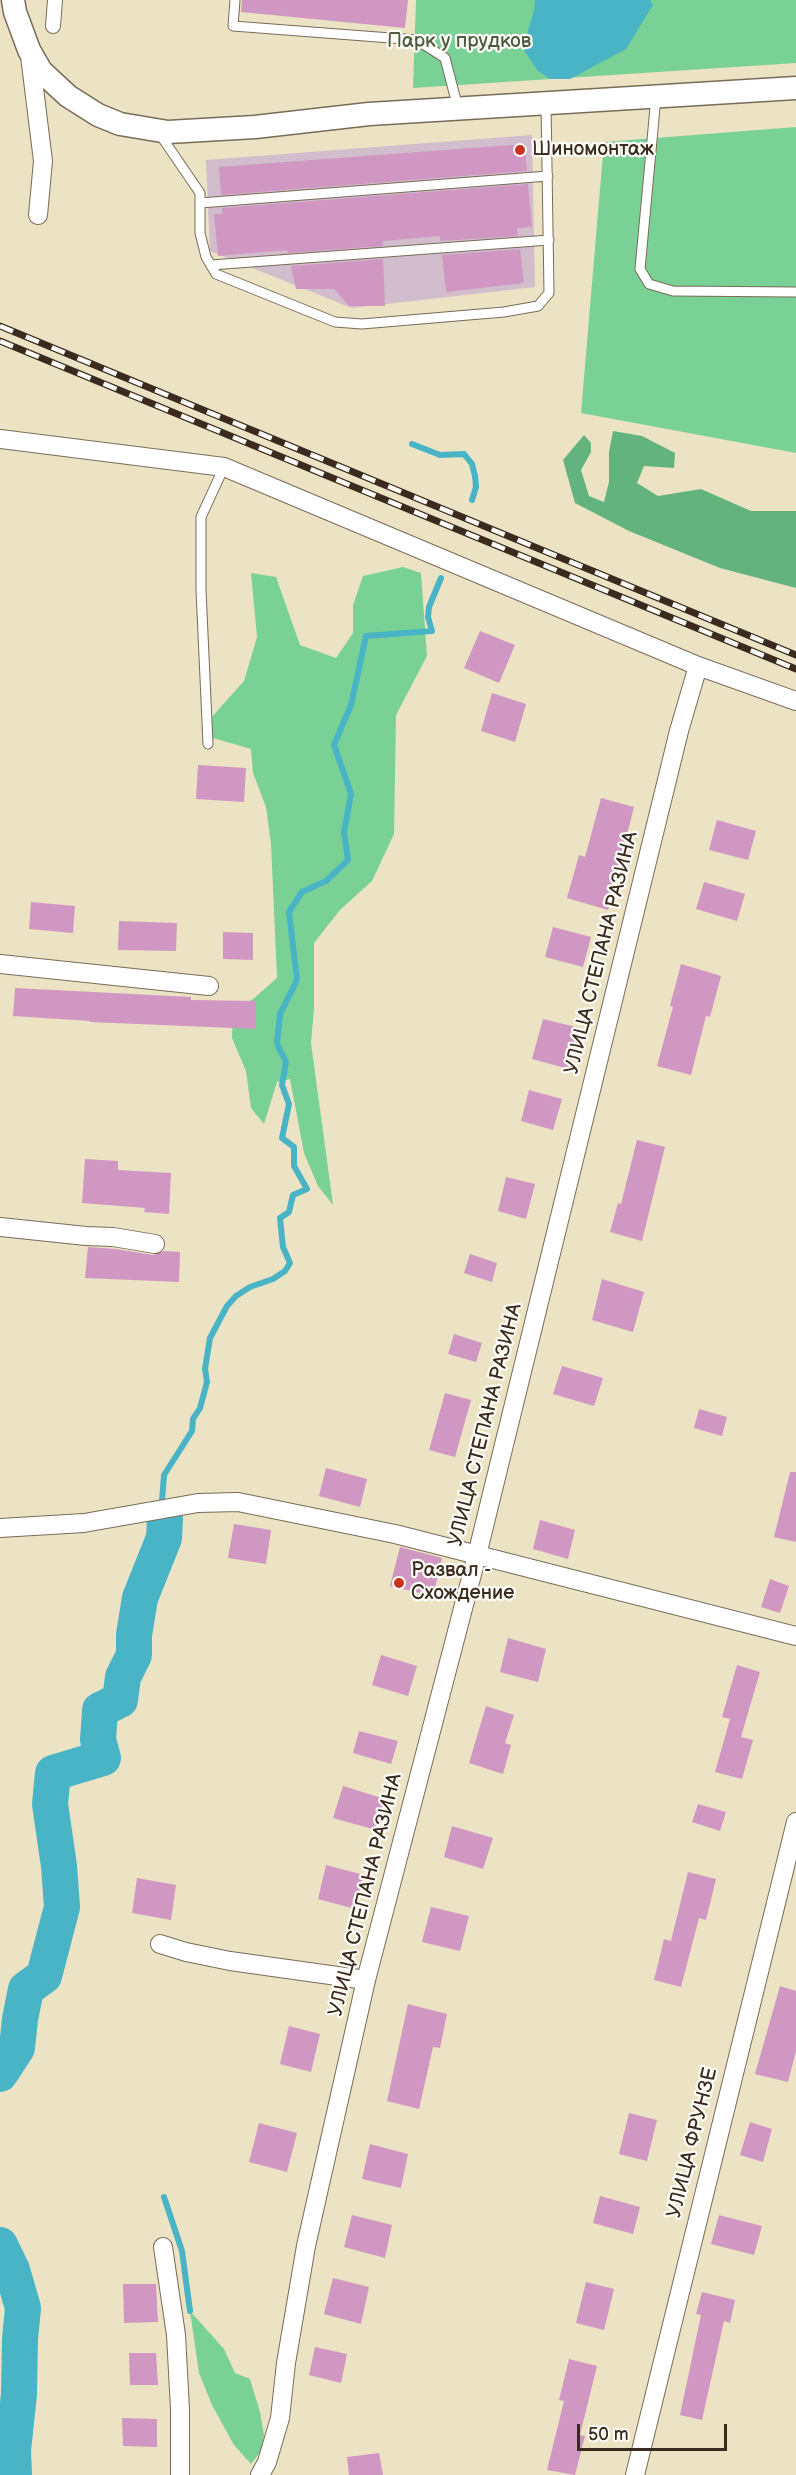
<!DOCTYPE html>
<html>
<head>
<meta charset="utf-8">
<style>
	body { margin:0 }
	#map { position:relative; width:796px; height:2475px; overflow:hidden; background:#ece3c4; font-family:"Balsamiq Sans",sans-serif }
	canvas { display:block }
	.scale { position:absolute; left:577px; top:2424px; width:150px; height:27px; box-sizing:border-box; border:3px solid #3b2a1e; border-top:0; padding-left:8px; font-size:18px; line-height:21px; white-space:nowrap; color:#3b2a1e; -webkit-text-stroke:4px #fdfcf7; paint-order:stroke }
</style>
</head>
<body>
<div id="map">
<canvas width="796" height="2475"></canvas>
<div class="scale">50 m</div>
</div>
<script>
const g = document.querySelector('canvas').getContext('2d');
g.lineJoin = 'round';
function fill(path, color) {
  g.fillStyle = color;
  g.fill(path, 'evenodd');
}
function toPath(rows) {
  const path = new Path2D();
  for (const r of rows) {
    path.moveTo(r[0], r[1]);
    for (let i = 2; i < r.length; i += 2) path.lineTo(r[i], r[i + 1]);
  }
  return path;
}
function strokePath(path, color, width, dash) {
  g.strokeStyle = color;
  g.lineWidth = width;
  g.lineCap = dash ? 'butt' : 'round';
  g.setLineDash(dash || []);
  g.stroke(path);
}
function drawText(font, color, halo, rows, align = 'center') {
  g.font = font + ' "Balsamiq Sans",sans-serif';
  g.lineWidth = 4.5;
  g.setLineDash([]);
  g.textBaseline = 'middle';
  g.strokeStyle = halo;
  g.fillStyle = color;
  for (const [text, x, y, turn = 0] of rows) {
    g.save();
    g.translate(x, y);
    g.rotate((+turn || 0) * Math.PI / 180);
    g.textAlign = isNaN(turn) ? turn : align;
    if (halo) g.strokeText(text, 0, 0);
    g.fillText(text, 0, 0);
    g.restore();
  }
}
fill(toPath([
	[532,135,535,287,352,308,210,251,206,160]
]), '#d1bdcb');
fill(toPath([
	[416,0,796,0,796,63,413,88],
	[796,127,796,453,581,413,604,142],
	[403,567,421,573,427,656,396,715,394,834,372,881,340,910,314,943,314,1009,311,1043,333,1205,318,1186,304,1153,290,1079,277,1082,264,1124,251,1108,246,1071,232,1038,233,1011,253,999,277,978,271,844,266,807,253,773,251,749,206,736,210,719,244,681,257,637,251,573,276,577,300,645,336,658,353,633,353,605,363,576],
	[190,2311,224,2349,235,2373,250,2379,260,2412,264,2435,261,2451,251,2464,234,2445,212,2405,199,2373]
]), '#7ad196');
fill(toPath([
	[613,431,642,436,675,453,674,468,644,466,637,483,658,496,701,489,751,511,796,511,796,588,720,568,629,531,575,503,563,460,584,435,591,443,591,452,581,470,589,496,604,502,609,482,609,452]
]), '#63b37f');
fill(toPath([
	[535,0,650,0,653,5,626,49,570,79,550,79,538,71,524,50,526,37,534,11]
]), '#4ab4c7');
strokePath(toPath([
	[412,444,440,455,464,454,472,464,475,476,476,487,472,500],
	[162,1501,164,1475,192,1431,193,1419,200,1408,207,1382,205,1369,210,1338,227,1306,236,1296,250,1287,273,1279,285,1271,290,1263,283,1247,280,1218,289,1212,293,1195,307,1189,294,1166,294,1147,282,1138,289,1104,282,1085,286,1062,277,1044,280,1014,297,980,289,912,302,892,326,881,348,860,344,832,351,794,334,745,351,705,366,636,432,631,428,617,429,607,441,578],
	[164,2197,182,2251,190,2311]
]), '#4ab4c7', 6);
strokePath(toPath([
	[0,2074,17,2048,20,2019,26,1989,44,1976,62,1907,59,1866,50,1804,53,1773,103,1758,98,1740,100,1710,120,1700,123,1677,134,1655,134,1635,140,1598,164,1538,165,1519],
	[0,2245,12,2270,23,2308,20,2339,19,2394,13,2450,14,2475]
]), '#4ab4c7', 36);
fill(toPath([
	[242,0,408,0,405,28,241,12],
	[525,144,527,171,221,195,219,167],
	[528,184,532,227,517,228,518,236,440,241,440,236,383,241,383,246,288,253,287,250,218,256,214,214,222,214,222,208],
	[520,249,524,283,446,292,442,255],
	[383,259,385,306,349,306,334,289,296,289,291,266],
	[480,631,515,645,499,683,464,668],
	[492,693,526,704,515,742,481,731],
	[198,765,246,768,244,802,196,799],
	[601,798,634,807,608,910,567,898,579,855,585,857],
	[717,820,756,831,748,860,709,850],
	[704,882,745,894,737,921,696,909],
	[31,902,75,906,73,933,29,929],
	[119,921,177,923,176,951,118,950],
	[553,927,591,937,583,967,545,957],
	[223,932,253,933,253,960,223,959],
	[681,964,721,976,710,1017,706,1016,691,1075,657,1066,673,1007,670,1006],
	[15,988,191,997,191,1000,256,1001,256,1029,90,1022,90,1021,13,1016],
	[543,1019,580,1028,569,1069,532,1059],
	[529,1090,562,1099,553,1130,521,1121],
	[637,1140,665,1147,642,1241,610,1232,618,1203,621,1204],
	[85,1159,118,1161,118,1170,171,1173,169,1214,144,1212,145,1208,82,1203],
	[506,1177,535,1184,526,1219,498,1211],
	[88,1247,116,1249,153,1255,164,1251,180,1252,179,1282,85,1278],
	[470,1254,497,1263,492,1282,464,1273],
	[602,1279,644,1292,633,1332,592,1320],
	[454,1334,482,1343,476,1362,448,1354],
	[562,1366,603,1378,594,1406,553,1394],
	[445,1393,471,1400,455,1457,429,1450],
	[699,1409,727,1417,722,1436,694,1428],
	[326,1468,367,1479,360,1507,319,1496],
	[790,1472,796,1472,796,1542,774,1537],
	[540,1520,575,1530,568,1559,533,1549],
	[234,1524,271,1530,266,1564,228,1558],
	[400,1547,442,1558,433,1596,390,1586],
	[770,1579,789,1586,780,1613,761,1607],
	[508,1638,546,1649,538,1682,500,1672],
	[381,1655,417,1666,408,1696,372,1685],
	[737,1665,760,1672,741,1737,753,1740,742,1779,715,1772,730,1719,722,1717],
	[486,1706,514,1715,505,1743,511,1745,503,1774,469,1763],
	[359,1731,398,1741,391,1764,353,1753],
	[343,1786,385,1799,376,1830,333,1818],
	[698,1804,726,1812,720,1831,692,1822],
	[452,1826,493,1838,483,1869,444,1857],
	[326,1865,364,1875,355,1909,318,1899],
	[688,1872,716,1879,706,1920,699,1918,681,1987,654,1980,664,1939,671,1941],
	[137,1878,176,1885,171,1920,132,1913],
	[431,1907,469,1916,460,1951,422,1942],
	[780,1986,796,1991,796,2051,788,2082,755,2074],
	[408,2004,447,2014,440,2048,433,2047,419,2109,387,2101],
	[289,2026,320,2034,311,2072,280,2064],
	[629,2113,657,2120,647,2161,619,2154],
	[750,2122,772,2129,763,2162,740,2155],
	[259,2123,297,2133,287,2172,249,2162],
	[370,2144,408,2154,401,2188,362,2179],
	[600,2196,640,2207,633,2234,593,2223],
	[352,2215,392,2225,385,2258,344,2247],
	[719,2215,762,2226,754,2255,711,2244],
	[333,2278,369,2287,361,2324,324,2314],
	[586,2282,614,2289,604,2330,576,2323],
	[123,2284,156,2284,158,2322,124,2323],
	[702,2292,735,2300,730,2323,724,2321,702,2420,680,2415,701,2315,696,2314],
	[315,2347,347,2354,341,2383,309,2375],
	[129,2353,156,2353,158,2385,130,2385],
	[569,2359,597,2366,580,2435,585,2436,575,2475,547,2470,564,2401,559,2400],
	[122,2418,157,2419,157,2447,123,2446],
	[379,2453,383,2475,349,2475,347,2457]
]), '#d097c2');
const service = toPath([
	[235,0,233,26,417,40,445,58,458,108],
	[656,97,640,269,649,284,673,291,796,292],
	[159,133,200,193,200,233,206,257,216,274,335,322,362,324,504,312,538,306,549,293,546,104],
	[200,203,548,176],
	[211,265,549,240],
	[208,744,201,590,201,517,224,467]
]);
const pedestrian = toPath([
	[53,26,55,0]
]);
const minor = toPath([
	[30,56,43,161,38,215],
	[0,439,224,467,698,666,796,701],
	[0,964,209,986],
	[0,1227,86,1236,113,1237,155,1244],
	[0,1528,84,1523,198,1503,238,1502,395,1534,796,1636],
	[160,1944,186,1952,230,1961,366,1980],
	[163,2247,176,2335,180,2409,180,2475],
	[260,2475,267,2462,280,2418,286,2363,306,2246,366,1980,477,1555,679,731,698,666],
	[635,2475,796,1822]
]);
const tertiary = toPath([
	[13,0,15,12,29,50,41,71,68,96,98,115,120,124,168,132,255,127,369,114,796,88]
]);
strokePath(service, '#796b58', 11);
strokePath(pedestrian, '#796b58', 16);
strokePath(minor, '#796b58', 20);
strokePath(tertiary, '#796b58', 25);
strokePath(service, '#fff', 9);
strokePath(pedestrian, '#fff', 14);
strokePath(minor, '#fff', 18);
strokePath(tertiary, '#fff', 22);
const rail = toPath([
	[0,326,796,655],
	[0,341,796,669]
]);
strokePath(rail, '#3b2a1e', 7);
strokePath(rail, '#fdfcf7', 4.5, [14]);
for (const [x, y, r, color] of [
	[520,150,6,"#c8321e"],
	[399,1583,6,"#c8321e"]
]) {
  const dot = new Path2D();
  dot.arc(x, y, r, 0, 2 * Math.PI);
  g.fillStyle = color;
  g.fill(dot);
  strokePath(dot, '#fdfcf7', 2);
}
drawText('20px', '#4e5c42', '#fdfcf7', [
	["Парк у прудков",459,42]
]);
drawText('20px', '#3b2a1e', '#fdfcf7', [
	["Шиномонтаж",532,150],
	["Развал -",411,1571],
	["Схождение",411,1594]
], 'left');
drawText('20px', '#3b2a1e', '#fdfcf7', [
	["УЛИЦА СТЕПАНА РАЗИНА",602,953,-76],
	["УЛИЦА СТЕПАНА РАЗИНА",486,1425,-76],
	["УЛИЦА СТЕПАНА РАЗИНА",366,1895,-76],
	["УЛИЦА ФРУНЗЕ",693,2143,-76]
]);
</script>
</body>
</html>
